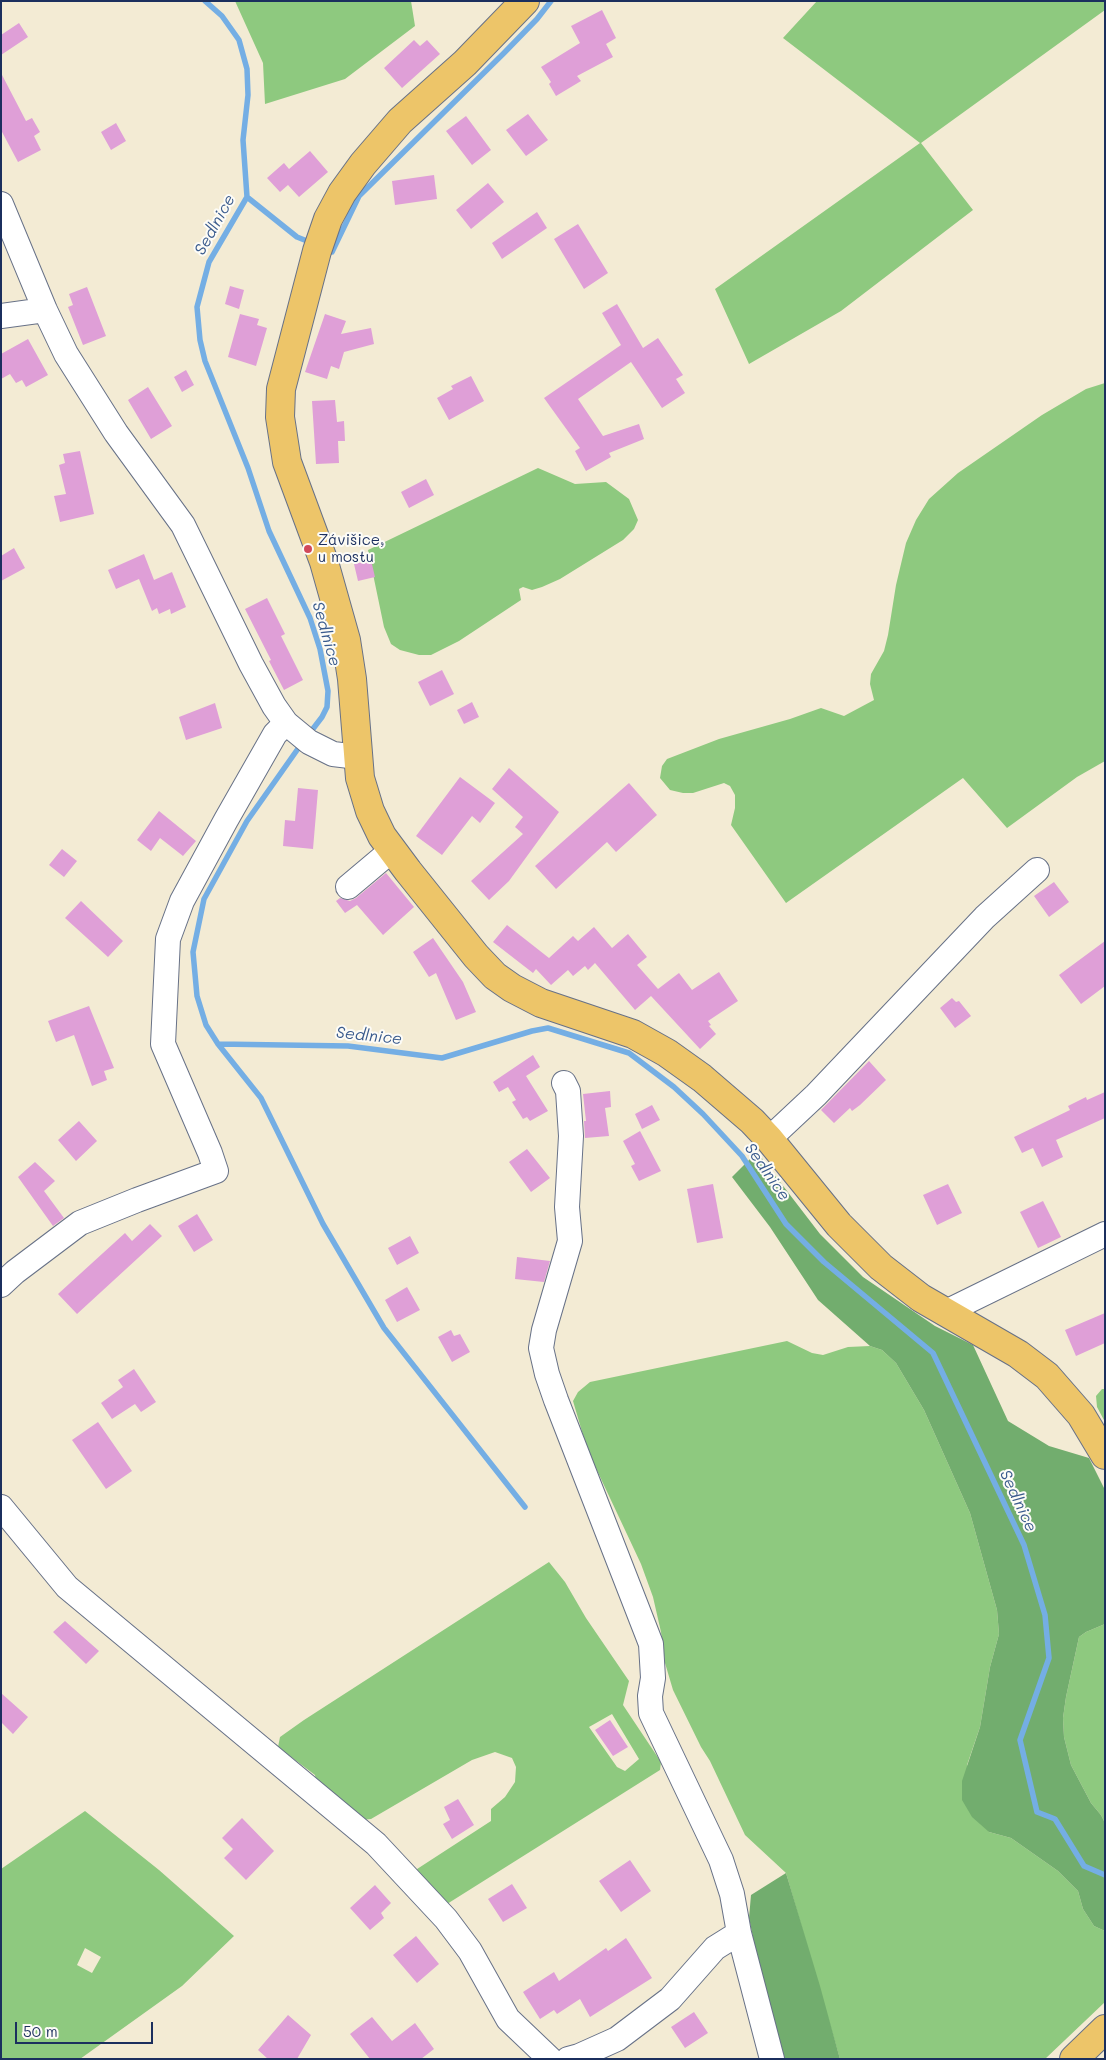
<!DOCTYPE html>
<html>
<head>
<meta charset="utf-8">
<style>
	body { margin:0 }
	#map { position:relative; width:1106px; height:2060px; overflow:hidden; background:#f3ebd4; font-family:Mali,sans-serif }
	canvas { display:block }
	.frame { position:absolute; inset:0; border:2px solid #1b2f5e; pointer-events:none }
	.scale { position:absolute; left:15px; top:2022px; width:138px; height:22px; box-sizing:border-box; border:2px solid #1b2f5e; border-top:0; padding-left:6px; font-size:15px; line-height:18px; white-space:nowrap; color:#1b2f5e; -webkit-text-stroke:4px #fdfcf7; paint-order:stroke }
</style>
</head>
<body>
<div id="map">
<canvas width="1106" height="2060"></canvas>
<div class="frame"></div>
<div class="scale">50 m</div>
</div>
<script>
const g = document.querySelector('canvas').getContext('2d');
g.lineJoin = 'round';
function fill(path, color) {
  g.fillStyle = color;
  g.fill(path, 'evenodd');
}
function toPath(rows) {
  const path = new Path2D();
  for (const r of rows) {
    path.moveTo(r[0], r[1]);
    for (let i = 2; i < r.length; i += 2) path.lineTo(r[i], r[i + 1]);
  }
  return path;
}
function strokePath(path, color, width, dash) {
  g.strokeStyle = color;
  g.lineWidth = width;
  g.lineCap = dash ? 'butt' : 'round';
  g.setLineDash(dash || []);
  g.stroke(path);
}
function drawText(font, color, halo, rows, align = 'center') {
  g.font = font + ' Mali,sans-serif';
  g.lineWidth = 4;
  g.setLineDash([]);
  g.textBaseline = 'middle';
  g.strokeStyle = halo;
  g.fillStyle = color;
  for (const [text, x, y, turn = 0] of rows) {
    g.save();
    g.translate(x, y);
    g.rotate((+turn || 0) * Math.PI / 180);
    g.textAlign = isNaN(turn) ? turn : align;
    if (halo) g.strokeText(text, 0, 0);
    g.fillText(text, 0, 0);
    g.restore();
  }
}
fill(toPath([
	[235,1,411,1,415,26,345,79,265,104,263,63],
	[817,1,1105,1,1105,10,921,143,973,210,841,311,749,364,715,289,920,143,783,38],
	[1105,383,1105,761,1077,777,1007,828,963,778,786,903,731,825,735,808,735,795,730,786,724,783,693,793,683,793,670,790,660,778,662,766,667,759,719,739,790,719,821,708,844,716,874,700,870,684,871,674,884,651,888,635,896,585,906,543,916,520,929,499,958,473,1042,415,1086,389],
	[538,468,575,484,606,482,629,499,638,520,634,529,623,540,560,579,542,587,532,590,523,587,519,589,521,600,459,641,431,655,419,655,400,650,391,644,384,627,368,550],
	[787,1341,812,1353,823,1355,848,1347,870,1346,882,1350,896,1363,924,1410,970,1513,997,1610,999,1634,990,1667,980,1727,967,1765,989,1832,1011,1838,1058,1871,1078,1891,1083,1909,1094,1926,1105,1931,1105,2002,1045,2059,840,2059,786,1873,745,1835,710,1761,701,1747,673,1690,665,1663,661,1632,653,1597,641,1564,594,1464,583,1435,573,1401,578,1392,590,1382],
	[1102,1389,1105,1389,1105,1422,1097,1407,1096,1396],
	[549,1562,565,1582,586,1618,629,1681,623,1705,661,1762,660,1770,447,1904,414,1871,491,1821,491,1809,505,1797,515,1782,516,1767,512,1758,495,1752,472,1760,371,1819,361,1820,316,1782,315,1775,278,1747,280,1737,304,1720],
	[612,1714,639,1759,625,1771,617,1767,589,1727],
	[1105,1624,1105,1823,1101,1815,1091,1803,1071,1765,1064,1737,1063,1718,1066,1697,1079,1637,1086,1632],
	[85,1811,159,1870,234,1936,182,1986,80,2059,1,2059,1,1869],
	[85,1948,101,1957,92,1973,77,1965]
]), '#8ec97f');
fill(toPath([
	[757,1152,820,1234,863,1277,935,1326,973,1345,1008,1421,1049,1446,1089,1458,1105,1490,1105,1624,1086,1632,1079,1637,1066,1697,1063,1718,1064,1737,1071,1765,1091,1803,1101,1815,1105,1823,1105,1931,1094,1926,1083,1909,1078,1891,1058,1871,1011,1838,989,1832,972,1817,962,1800,962,1781,980,1727,990,1667,999,1634,997,1610,970,1513,924,1410,896,1363,882,1350,870,1346,818,1300,770,1227,732,1177],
	[786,1873,820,1986,840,2059,778,2059,749,1918,751,1895]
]), '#72ad6e');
strokePath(toPath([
	[205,1,222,16,239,40,247,69,248,95,243,140,247,197,209,262,197,307,200,340,205,361,248,468,269,531,310,618,320,649,328,691,327,707,322,717,309,734],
	[247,197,297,237,312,243],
	[325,249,332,252,359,196,504,53,537,19,551,1],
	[302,743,247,821,204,899,193,952,197,996,206,1025,218,1044,348,1046,442,1058,532,1031,548,1028,629,1053,674,1087,703,1114,742,1156,786,1224,824,1262,933,1353,1024,1545,1045,1615,1049,1658,1020,1740,1037,1812,1055,1819,1084,1866,1105,1875],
	[218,1044,261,1098,323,1224,384,1328,525,1507]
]), '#74aee4', 5.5);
fill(toPath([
	[602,10,616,38,606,44,613,57,577,76,581,81,556,96,549,84,551,82,541,67,580,43,571,26],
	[19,23,28,37,1,55,1,35],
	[414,40,420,46,427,40,440,54,402,88,384,68],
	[1,73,26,121,32,118,40,132,34,136,41,150,18,162,1,130],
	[528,114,548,140,526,156,506,130],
	[466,116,491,150,472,165,446,131],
	[116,123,126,141,111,150,101,132],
	[310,151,328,172,299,197,288,185,280,192,267,178,284,163,289,169],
	[434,175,437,199,395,205,392,181],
	[488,183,504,202,471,229,456,210],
	[537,212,547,228,502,259,492,243],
	[578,224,608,273,584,289,554,239],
	[230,286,244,290,239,309,225,304],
	[87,287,106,336,83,345,68,307,73,305,69,294],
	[617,304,643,348,658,338,683,375,676,379,685,393,662,408,631,362,578,399,603,436,639,424,644,439,609,453,611,457,586,471,575,451,580,448,544,398,621,345,602,313],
	[240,314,259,319,257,325,267,328,256,366,228,357],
	[325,314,346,321,341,334,371,328,374,344,344,352,339,369,331,366,327,379,305,372],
	[28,339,48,375,26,387,22,380,16,383,10,374,1,379,1,354],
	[186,370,194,385,182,392,174,377],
	[471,376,484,401,449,420,437,398,453,389,451,386],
	[148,387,172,426,151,439,128,400],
	[335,400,337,422,344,421,345,441,338,441,339,463,316,464,312,401],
	[80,451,94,514,60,522,54,496,66,494,59,465,65,463,63,454],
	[426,479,434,495,409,508,401,492],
	[14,548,25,568,1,581,1,556],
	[144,554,154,580,172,572,186,607,171,614,170,609,159,614,157,608,152,611,139,579,116,589,108,570],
	[371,560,375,577,358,581,354,564],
	[267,598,285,634,281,636,303,680,284,690,269,661,271,660,245,609],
	[442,670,454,694,430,706,418,682],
	[472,702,479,717,464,724,457,710],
	[215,703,222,728,186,740,179,717],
	[509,768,559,812,509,881,489,900,471,881,523,834,515,827,523,817,492,789],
	[460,777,495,803,480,823,472,816,442,855,416,836],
	[629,783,657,815,616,852,607,842,556,889,535,866],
	[298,788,318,790,313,849,283,846,285,820,295,821],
	[159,811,196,841,183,856,160,838,151,851,137,840],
	[62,849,77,861,64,877,49,865],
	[386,873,414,907,383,935,357,905,345,913,336,901,340,898,350,901,356,898],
	[1054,882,1069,902,1049,917,1034,896],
	[81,901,123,941,108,957,65,918],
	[507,925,549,958,573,936,578,941,594,927,612,948,628,934,647,957,637,965,658,989,679,973,692,990,719,972,738,1001,708,1021,711,1025,709,1026,716,1034,700,1049,651,996,635,1010,595,963,588,970,585,966,573,976,568,970,551,985,536,969,533,973,493,942],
	[433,938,463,982,476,1012,456,1020,436,973,429,977,413,952],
	[1105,941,1105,986,1081,1004,1059,975],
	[952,998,956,1002,959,1001,971,1016,955,1028,940,1008],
	[89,1006,114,1068,104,1071,107,1080,92,1086,74,1035,56,1042,48,1021],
	[533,1055,540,1067,526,1076,548,1111,530,1121,527,1117,523,1119,512,1102,516,1100,508,1087,499,1092,493,1082],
	[869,1061,886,1080,860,1105,852,1111,850,1108,834,1123,821,1110],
	[610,1091,611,1107,605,1108,609,1136,585,1138,584,1121,586,1121,583,1094],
	[1105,1092,1105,1118,1056,1140,1063,1157,1042,1167,1033,1148,1022,1153,1014,1137,1070,1110,1068,1106,1086,1097,1087,1100],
	[652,1105,660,1120,642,1129,635,1114],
	[79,1121,97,1141,76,1161,58,1140],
	[640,1131,661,1171,639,1181,631,1166,635,1164,623,1141],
	[527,1149,550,1178,531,1192,509,1162],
	[35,1162,55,1181,44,1191,64,1218,53,1226,18,1177],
	[713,1184,723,1238,697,1243,687,1189],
	[948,1184,962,1213,937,1225,923,1195],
	[1043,1201,1061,1237,1038,1248,1020,1212],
	[197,1214,213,1240,194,1252,178,1226],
	[150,1224,162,1236,77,1314,58,1294,125,1233,132,1241],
	[410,1236,419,1253,397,1265,388,1248],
	[517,1257,550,1261,544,1282,515,1279],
	[407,1287,420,1310,397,1322,385,1300],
	[1105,1313,1105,1343,1076,1356,1065,1330],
	[451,1330,454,1336,460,1334,470,1352,452,1362,438,1337],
	[134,1369,156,1402,141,1412,135,1404,112,1419,101,1403,123,1387,118,1380],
	[98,1422,132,1471,106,1489,72,1440],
	[65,1621,99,1651,86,1664,53,1632],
	[1,1693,28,1717,13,1734,1,1722],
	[610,1720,628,1747,613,1756,595,1730],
	[458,1799,474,1825,452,1839,443,1824,450,1820,444,1807],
	[242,1818,274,1851,246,1880,224,1858,233,1849,222,1838],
	[630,1860,651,1891,621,1912,599,1881],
	[512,1884,527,1908,503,1922,488,1899],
	[375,1885,391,1903,381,1913,384,1918,370,1930,350,1908],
	[416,1936,439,1964,417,1983,393,1955],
	[626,1938,652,1978,590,2017,580,1999,557,2014,554,2010,540,2019,523,1992,554,1972,559,1981,606,1948,608,1951],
	[694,2012,708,2033,685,2048,671,2027],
	[288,2015,311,2035,297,2059,268,2059,258,2050],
	[372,2017,392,2041,415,2023,434,2049,421,2059,370,2059,350,2034]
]), '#df9fd7');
const minor = toPath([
	[1,204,45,310,66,354,116,433,183,525,251,664,274,706,286,723,309,742,333,754,358,757],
	[1,316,45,310],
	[348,887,392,850],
	[564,1083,568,1091,571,1136,567,1207,570,1241,544,1330,541,1348,547,1374,556,1400,651,1644,653,1678,650,1696,651,1713,721,1860,732,1894,739,1933,715,1948,670,1999,617,2039,579,2056,568,2059],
	[769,1139,816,1095,985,917,1037,870],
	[1,1285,15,1272,80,1223,137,1200,216,1171,210,1153,163,1044,168,939,182,901,226,820,275,734,286,723],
	[944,1313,1105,1234],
	[1,1507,67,1587,376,1844,446,1919,470,1951,508,2019,550,2059],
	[739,1933,772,2059]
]);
const major = toPath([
	[525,1,465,63,400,121,363,164,342,193,328,219,317,251,281,389,280,417,287,462,324,562,346,640,352,679,360,778,370,811,382,836,408,871,476,956,495,976,512,988,541,1003,633,1034,667,1053,702,1078,752,1121,769,1139,839,1225,881,1267,921,1298,1018,1354,1047,1376,1081,1415,1105,1455],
	[1074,2059,1105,2029]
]);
strokePath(minor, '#677187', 26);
strokePath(major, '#677187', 30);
strokePath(minor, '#fff', 24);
strokePath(major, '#edc569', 28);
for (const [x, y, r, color] of [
	[308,549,5,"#d1495b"]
]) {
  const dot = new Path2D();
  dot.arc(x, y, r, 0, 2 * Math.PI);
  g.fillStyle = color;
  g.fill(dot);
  strokePath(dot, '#fdfcf7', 2);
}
drawText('15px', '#1b2f5e', '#fdfcf7', [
	["Závišice,",318,540],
	["u mostu",318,557]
], 'left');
drawText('italic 16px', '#3a5b8d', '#fdfcf7', [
	["Sedlnice",215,225,-61],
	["Sedlnice",326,634,74],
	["Sedlnice",369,1036,6],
	["Sedlnice",767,1172,55],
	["Sedlnice",1018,1501,65]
]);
</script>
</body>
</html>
